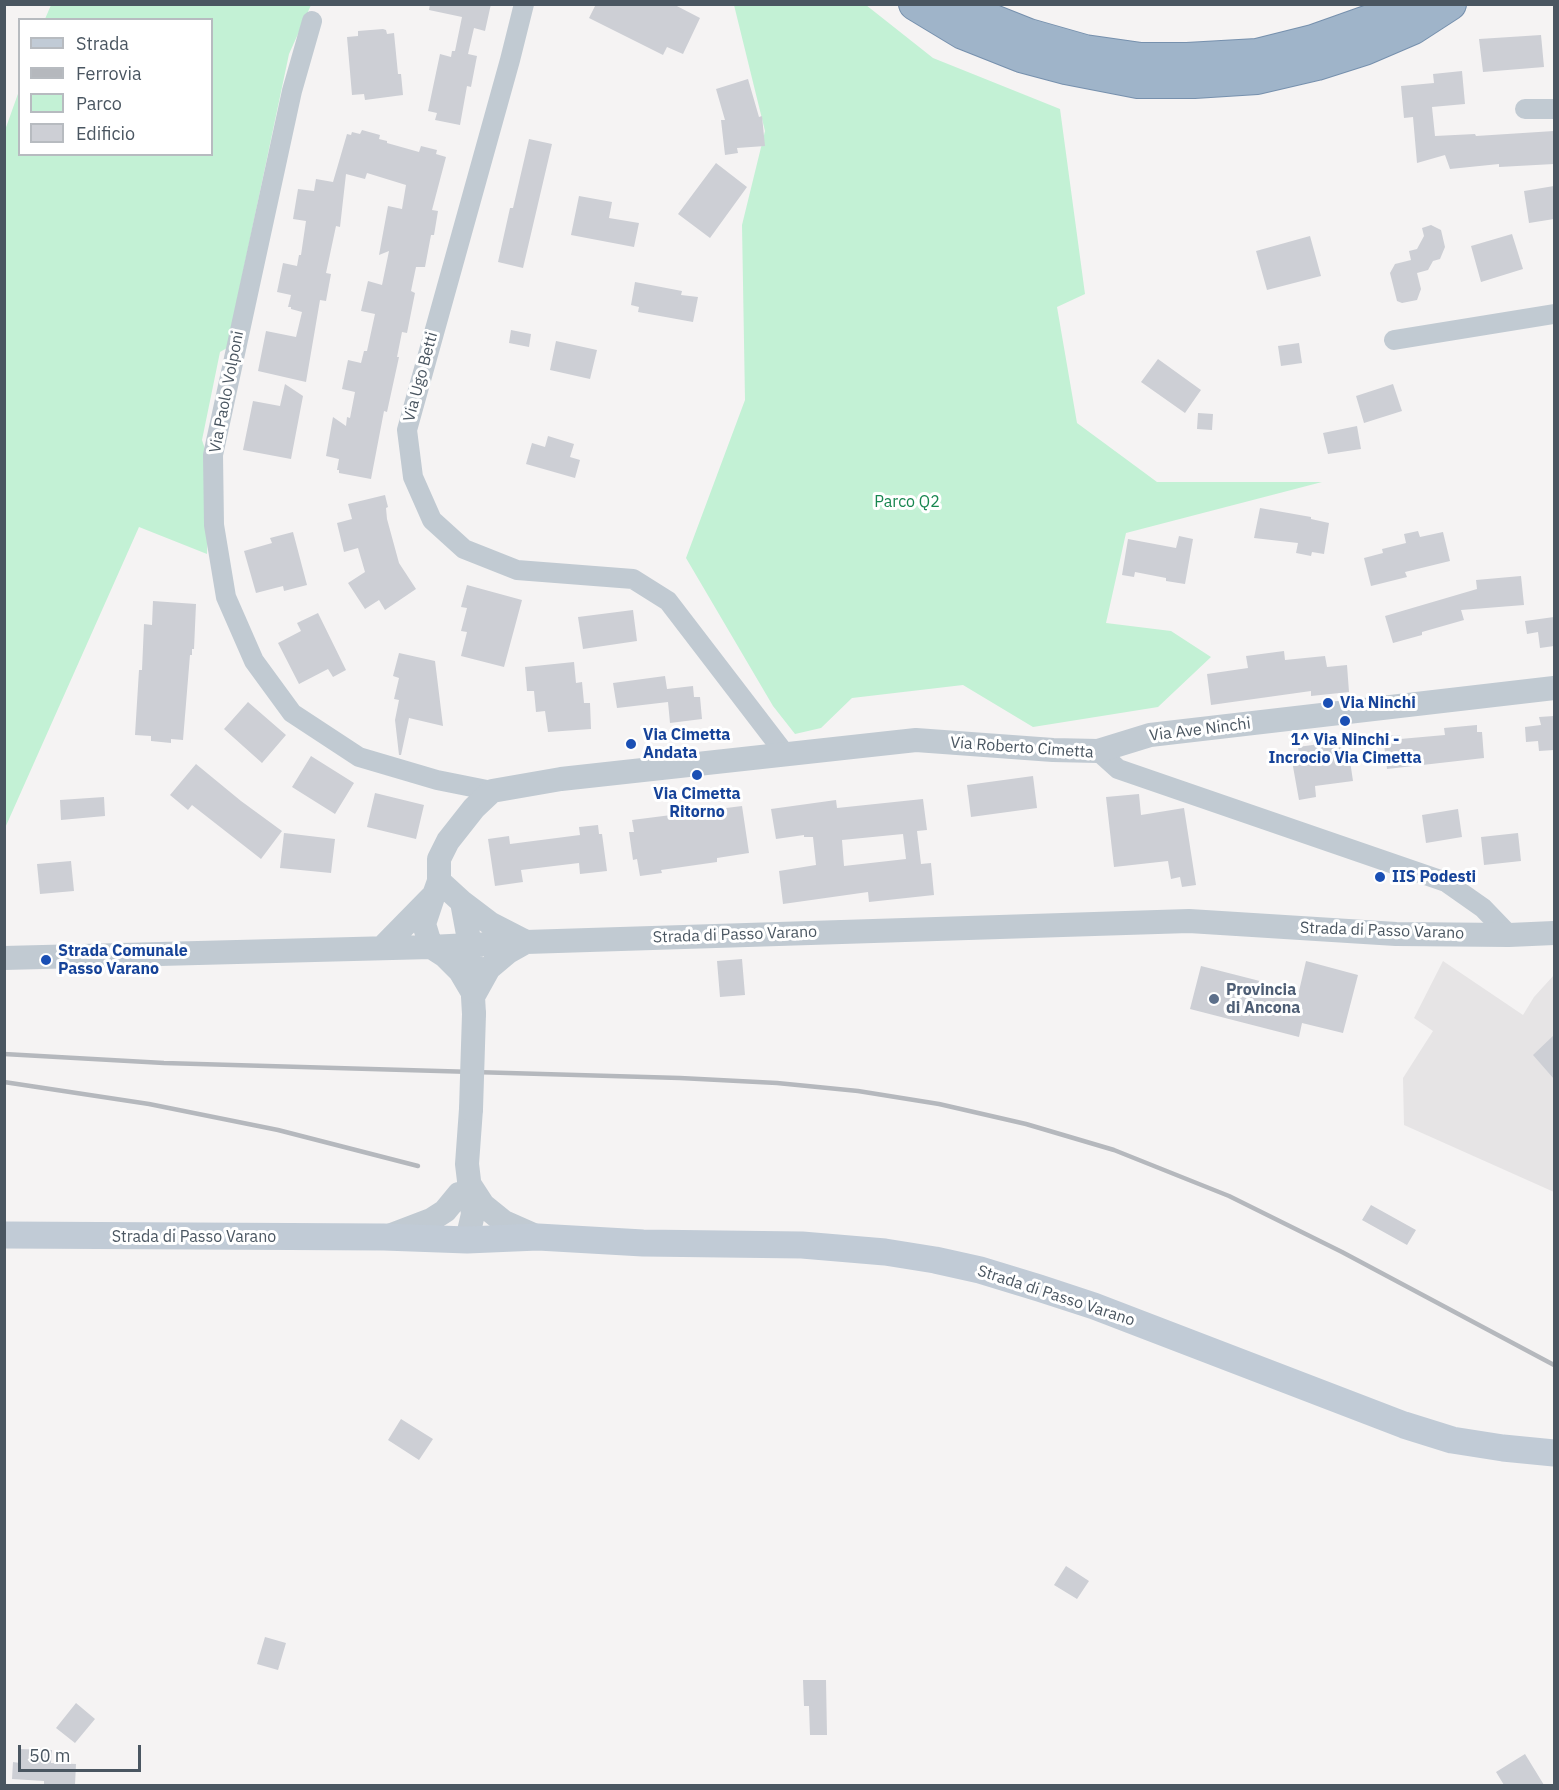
<!DOCTYPE html>
<html>
<head>
<meta charset="utf-8">
<style>
	body { margin:0 }
	#map { position:relative; width:1559px; height:1790px; overflow:hidden; background:#f5f3f3; font-family:"IBM Plex Sans",sans-serif }
	canvas { display:block }
	.frame { position:absolute; inset:0; border:6px solid #4a5661; pointer-events:none }
	.legend { position:absolute; left:18px; top:18px; width:195px; height:138px; box-sizing:border-box; background:#fff; border:2px solid #b7bbc0; margin:0; padding:8px 10px; list-style:none; font-size:18px; color:#4a5661 }
	.legend li { display:flex; align-items:center; gap:12px; height:30px }
	.legend b { width:30px; border:2px solid #b7bbc0 }
	.scale { position:absolute; left:18px; top:1745px; width:123px; height:27px; box-sizing:border-box; border:3px solid #4a5661; border-top:0; padding-left:8px; font-size:18px; line-height:21px; white-space:nowrap; color:#4a5661; -webkit-text-stroke:4px #fff; paint-order:stroke }
</style>
</head>
<body>
<div id="map">
<canvas width="1559" height="1790"></canvas>
<div class="frame"></div>
<ul class="legend">
<li><b style="height:8px;background:#c1cbd6"></b>Strada</li>
<li><b style="height:8px;background:#b5b8bd"></b>Ferrovia</li>
<li><b style="height:16px;background:#c3f1d5"></b>Parco</li>
<li><b style="height:16px;background:#cdcfd5"></b>Edificio</li>
</ul>
<div class="scale">50 m</div>
</div>
<script>
const g = document.querySelector('canvas').getContext('2d');
g.lineJoin = 'round';
function fill(path, color) {
  g.fillStyle = color;
  g.fill(path, 'evenodd');
}
function toPath(rows) {
  const path = new Path2D();
  for (const r of rows) {
    path.moveTo(r[0], r[1]);
    for (let i = 2; i < r.length; i += 2) path.lineTo(r[i], r[i + 1]);
  }
  return path;
}
function strokePath(path, color, width, dash) {
  g.strokeStyle = color;
  g.lineWidth = width;
  g.lineCap = dash ? 'butt' : 'round';
  g.setLineDash(dash || []);
  g.stroke(path);
}
function drawText(font, color, halo, rows, align = 'center') {
  g.font = font + ' "IBM Plex Sans",sans-serif';
  g.lineWidth = 6;
  g.setLineDash([]);
  g.textBaseline = 'middle';
  g.strokeStyle = halo;
  g.fillStyle = color;
  for (const [text, x, y, turn = 0] of rows) {
    g.save();
    g.translate(x, y);
    g.rotate((+turn || 0) * Math.PI / 180);
    g.textAlign = isNaN(turn) ? turn : align;
    if (halo) g.strokeText(text, 0, 0);
    g.fillText(text, 0, 0);
    g.restore();
  }
}
fill(toPath([
	[1443,961,1523,1015,1534,997,1554,975,1554,1192,1404,1125,1403,1078,1433,1031,1414,1018]
]), '#e6e4e5');
fill(toPath([
	[51,5,311,5,289,54,227,348,220,352,202,440,210,464,207,554,139,527,5,828,4,133,19,91,20,154,212,154,212,20,45,19],
	[734,5,866,5,933,58,1060,109,1085,294,1057,307,1077,423,1157,482,1322,482,1126,533,1106,623,1171,631,1211,657,1158,707,1033,727,963,685,852,698,821,728,795,734,773,706,686,558,745,400,742,225,765,131]
]), '#c3f1d5');
fill(toPath([
	[430,4,491,4,485,31,474,28,468,54,477,56,471,87,467,86,460,125,435,120,437,113,428,111,440,54,451,57,452,51,455,51,462,17,429,10],
	[596,4,673,4,700,18,683,54,667,47,663,55,589,18],
	[383,29,386,30,387,34,394,33,398,74,401,74,403,95,365,100,364,94,352,95,347,37,358,36,358,31],
	[1541,35,1544,67,1483,72,1479,39],
	[1462,71,1465,104,1432,107,1435,136,1475,134,1476,136,1554,131,1554,164,1499,167,1499,164,1450,169,1445,155,1417,163,1413,117,1404,118,1401,86,1434,83,1433,74],
	[748,79,759,117,762,116,765,146,737,148,738,153,725,155,721,120,725,120,716,89],
	[362,130,380,135,379,139,387,141,387,143,419,152,421,146,437,150,436,154,446,157,432,210,438,211,434,235,431,235,425,267,416,267,411,291,415,293,407,333,402,332,397,357,399,357,387,412,384,411,371,479,339,473,339,470,337,470,339,459,326,456,333,417,346,426,347,417,350,418,355,392,342,389,348,360,361,363,364,351,367,351,375,314,361,311,368,281,382,285,389,251,379,255,388,206,402,209,406,185,367,173,365,179,346,174,340,227,336,226,326,273,331,274,326,301,320,300,306,382,258,371,266,331,296,337,302,312,291,309,291,307,288,307,291,295,277,292,283,263,297,266,299,255,301,255,306,221,293,219,298,189,314,191,316,179,333,182,347,134,351,135,352,132,360,134],
	[529,139,552,144,523,268,498,262,510,208,513,208],
	[716,163,747,187,710,238,678,214],
	[1554,186,1554,219,1529,223,1524,191],
	[579,196,612,202,609,218,639,223,634,247,571,235],
	[1431,225,1441,230,1445,247,1440,259,1433,261,1428,270,1417,273,1421,289,1417,300,1402,303,1397,301,1390,273,1395,264,1411,260,1409,251,1417,249,1424,236,1422,228],
	[1512,234,1523,269,1481,282,1471,246],
	[1310,236,1321,276,1267,290,1256,251],
	[635,282,682,291,681,295,698,297,693,322,638,312,639,307,631,305],
	[511,330,531,334,529,347,509,343],
	[556,341,597,350,590,379,550,370],
	[1299,343,1302,363,1281,366,1278,346],
	[1158,359,1201,390,1185,413,1141,382],
	[285,384,303,396,291,459,243,450,253,401,280,406],
	[1393,384,1402,411,1364,423,1356,396],
	[1198,413,1213,414,1212,430,1197,429],
	[1357,426,1361,449,1328,454,1323,433],
	[548,436,574,444,570,457,580,460,575,478,526,464,532,443,545,447],
	[385,495,388,507,386,508,387,519,399,563,416,589,385,610,379,600,365,609,348,583,365,572,358,548,344,552,337,523,352,519,348,504],
	[1260,508,1311,517,1311,519,1329,523,1324,554,1312,552,1311,556,1296,553,1298,543,1254,538],
	[1418,531,1420,537,1443,532,1450,561,1405,572,1407,577,1371,586,1364,558,1383,553,1382,549,1406,543,1404,534],
	[293,532,307,585,284,591,283,586,256,593,244,551,272,543,270,538],
	[1179,536,1193,539,1185,584,1166,581,1166,578,1135,572,1134,577,1122,575,1128,539,1176,548],
	[1521,576,1524,605,1461,610,1464,620,1422,632,1422,635,1393,643,1385,616,1477,589,1476,580],
	[467,585,522,600,504,667,461,656,467,632,461,631,467,608,461,607],
	[153,601,196,604,194,649,192,649,192,655,190,655,183,740,171,739,171,743,151,741,151,736,135,735,139,670,142,670,144,624,152,625],
	[633,610,637,641,583,649,578,617],
	[318,613,346,670,333,677,328,669,299,684,278,643,301,631,297,623],
	[1554,617,1554,646,1540,648,1538,632,1527,634,1525,621],
	[1284,651,1285,660,1325,656,1327,667,1347,665,1349,692,1311,696,1311,691,1211,705,1207,674,1248,668,1246,656],
	[399,653,435,661,443,726,409,718,401,755,399,755,395,720,399,700,394,699,399,678,393,676],
	[574,662,576,683,582,682,584,703,590,703,591,729,548,732,545,711,536,712,534,691,527,691,525,667],
	[665,676,667,689,693,686,694,697,700,697,702,719,670,723,668,702,617,708,613,683],
	[248,702,286,735,262,763,224,729],
	[1554,716,1554,750,1539,751,1538,741,1526,742,1525,727,1541,725,1539,717],
	[1477,725,1477,732,1482,732,1484,758,1387,769,1383,736,1400,735,1400,739,1445,735,1444,728],
	[1341,741,1343,755,1349,754,1353,781,1315,786,1316,797,1299,800,1292,761,1300,760,1298,747],
	[311,756,354,783,335,814,292,787],
	[196,764,241,801,282,831,261,859,192,805,188,810,170,795],
	[1033,776,1037,808,971,817,967,785],
	[375,793,424,805,416,839,367,827],
	[1139,794,1141,815,1184,808,1196,885,1182,887,1180,877,1171,879,1168,861,1114,867,1106,797],
	[104,797,105,816,61,820,60,800],
	[923,799,927,830,917,831,921,864,931,863,934,895,869,902,868,892,783,904,779,871,816,865,813,837,804,837,804,835,776,839,771,809,836,800,837,808],
	[903,834,906,859,844,866,842,840],
	[742,806,749,853,717,858,717,862,661,870,662,873,640,876,637,859,633,860,629,832,634,832,632,820],
	[1458,809,1462,837,1426,843,1422,815],
	[598,825,599,834,602,834,607,871,580,874,579,863,554,866,521,870,523,882,495,886,488,839,509,836,510,844,580,835,579,827],
	[284,833,335,839,331,873,280,868],
	[1518,833,1521,861,1484,865,1481,837],
	[71,861,74,891,40,894,37,864],
	[742,959,745,995,720,997,717,961],
	[1306,961,1358,975,1343,1033,1302,1023,1299,1037,1190,1009,1201,966,1299,991],
	[1554,1035,1554,1079,1533,1055],
	[1371,1205,1416,1230,1407,1245,1362,1220],
	[401,1419,433,1439,419,1460,388,1440],
	[1066,1566,1089,1581,1077,1599,1054,1585],
	[265,1637,286,1643,278,1670,257,1664],
	[803,1680,826,1680,827,1735,810,1735,809,1706,804,1706],
	[76,1703,95,1719,75,1743,56,1728],
	[20,1749,52,1750,51,1763,76,1764,75,1785,44,1785,44,1781,12,1779,13,1762,20,1763],
	[1525,1754,1544,1785,1504,1785,1496,1772]
]), '#cdcfd5');
const trunk = toPath([
	[915,4,963,33,1021,56,1066,68,1138,82,1194,82,1257,78,1317,64,1364,49,1413,28,1450,4],
	[958,4,976,14,1029,35,1085,51,1141,59,1187,59,1257,55,1313,41,1375,19,1406,4]
]);
strokePath(trunk, '#7690ad', 34);
strokePath(toPath([
	[524,4,510,60,407,430,413,477,432,520,464,549,517,570,633,579,668,601,786,755],
	[312,21,292,91,213,455,214,525,226,597,254,661,292,713,359,757,437,780,492,791],
	[1525,109,1554,109],
	[1394,340,1554,314],
	[1098,751,1118,769,1446,882,1483,908,1509,935]
]), '#c1cad2', 20);
strokePath(toPath([
	[439,881,462,902,470,945,474,1014],
	[433,897,424,924,431,947,445,956,460,971,473,993],
	[462,902,491,924,526,942],
	[382,948,434,895,439,881,439,859,448,841,474,808,492,791,561,779,916,740,1053,750,1098,751,1150,735,1554,688],
	[4,958,431,947,526,942,1189,921,1396,934,1509,935,1554,933],
	[474,995,489,968,508,952,524,943],
	[470,1185,483,1205,504,1222,538,1237],
	[389,1236,431,1220,445,1211,459,1194],
	[467,1240,473,1214,467,1164,471,1109]
]), '#c1cad2', 24);
strokePath(toPath([
	[4,1235,384,1237,467,1240,538,1237,643,1243,802,1245,885,1252,935,1260,980,1270,1039,1288,1094,1306,1404,1425,1452,1440,1503,1448,1554,1453]
]), '#c1cbd6', 27);
strokePath(trunk, '#9fb4c9', 32);
strokePath(toPath([
	[4,1054,164,1063,680,1078,777,1083,858,1091,939,1104,1026,1124,1114,1150,1229,1196,1342,1252,1554,1365],
	[4,1082,149,1104,278,1130,418,1166]
]), '#b5b8bd', 4.5);
strokePath(toPath([
	[471,1109,474,1014]
]), '#c1cad2', 24);
for (const [x, y, r, color] of [
	[1328,703,6,"#1a4fb4"],
	[1345,721,6,"#1a4fb4"],
	[631,744,6,"#1a4fb4"],
	[697,775,6,"#1a4fb4"],
	[1380,877,6,"#1a4fb4"],
	[46,960,6,"#1a4fb4"],
	[1214,999,6,"#5c6f8a"]
]) {
  const dot = new Path2D();
  dot.arc(x, y, r, 0, 2 * Math.PI);
  g.fillStyle = color;
  g.fill(dot);
  strokePath(dot, '#fff', 2);
}
drawText('16px', '#4a5661', '#fff', [
	["Via Ugo Betti",421,377,-75],
	["Via Paolo Volponi",227,392,-79],
	["Via Ave Ninchi",1200,730,-7],
	["Via Roberto Cimetta",1022,748,4],
	["Strada di Passo Varano",1382,931,2],
	["Strada di Passo Varano",735,935,-2],
	["Strada di Passo Varano",194,1237],
	["Strada di Passo Varano",1056,1296,18]
]);
drawText('16px', '#17864f', '#fff', [
	["Parco Q2",907,502]
]);
drawText('bold 16px', '#164399', '#fff', [
	["Via Ninchi",1340,703],
	["Via Cimetta",643,735],
	["Andata",643,753],
	["1^ Via Ninchi -",1345,740,"center"],
	["Incrocio Via Cimetta",1345,758,"center"],
	["Via Cimetta",697,794,"center"],
	["Ritorno",697,812,"center"],
	["IIS Podesti",1392,877],
	["Strada Comunale",58,951],
	["Passo Varano",58,969]
], 'left');
drawText('bold 16px', '#4e5e75', '#fff', [
	["Provincia",1226,990],
	["di Ancona",1226,1008]
], 'left');
</script>
</body>
</html>
